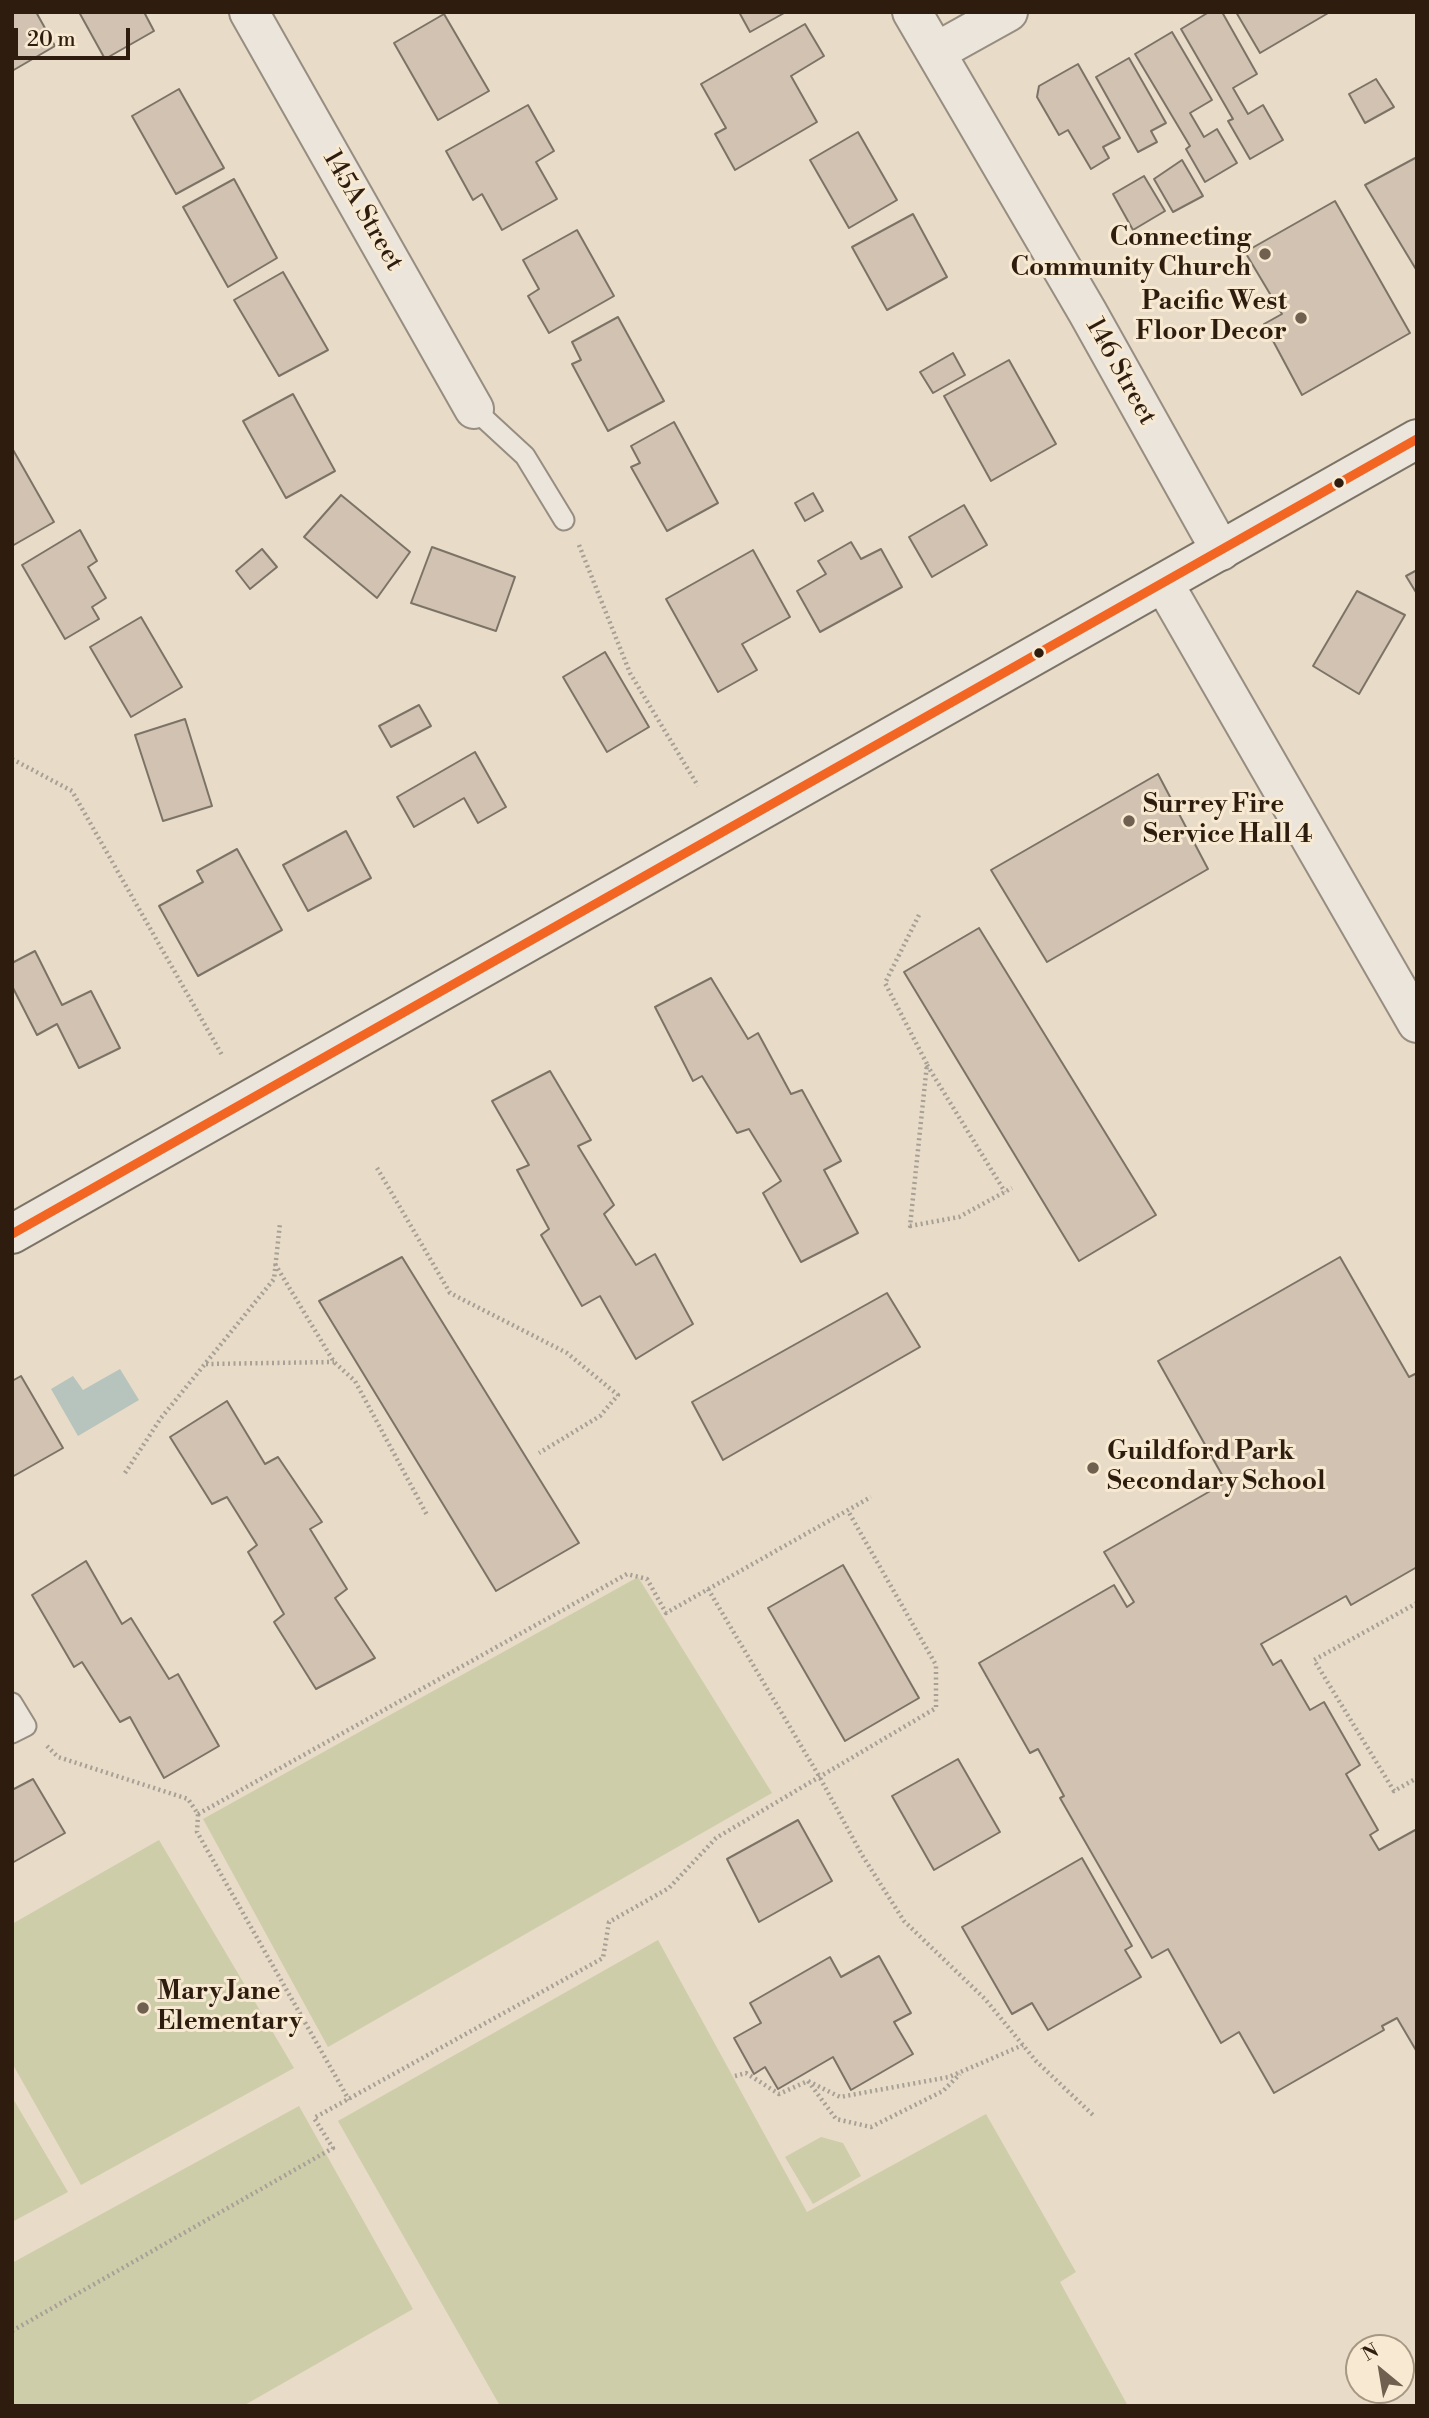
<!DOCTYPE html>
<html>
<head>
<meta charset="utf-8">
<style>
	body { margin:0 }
	#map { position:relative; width:1429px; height:2418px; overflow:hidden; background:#e8dbc7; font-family:"Libre Bodoni",serif }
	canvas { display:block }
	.frame { position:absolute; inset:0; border:14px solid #2e1d0f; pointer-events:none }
	.north { position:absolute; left:1345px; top:2334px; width:70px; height:70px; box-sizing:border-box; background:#f8ead2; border:2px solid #a79884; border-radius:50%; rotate:330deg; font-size:19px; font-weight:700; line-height:28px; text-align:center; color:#2e1d0f }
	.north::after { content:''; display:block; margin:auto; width:24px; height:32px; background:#6f604f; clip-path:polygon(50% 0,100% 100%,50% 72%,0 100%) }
	.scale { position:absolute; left:14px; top:28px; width:116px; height:32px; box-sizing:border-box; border:4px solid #2e1d0f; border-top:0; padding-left:9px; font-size:21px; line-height:24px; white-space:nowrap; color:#2e1d0f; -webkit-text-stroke:5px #f8ead2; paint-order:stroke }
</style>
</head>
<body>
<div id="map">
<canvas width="1429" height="2418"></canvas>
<div class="frame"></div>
<div class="north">N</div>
<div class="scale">20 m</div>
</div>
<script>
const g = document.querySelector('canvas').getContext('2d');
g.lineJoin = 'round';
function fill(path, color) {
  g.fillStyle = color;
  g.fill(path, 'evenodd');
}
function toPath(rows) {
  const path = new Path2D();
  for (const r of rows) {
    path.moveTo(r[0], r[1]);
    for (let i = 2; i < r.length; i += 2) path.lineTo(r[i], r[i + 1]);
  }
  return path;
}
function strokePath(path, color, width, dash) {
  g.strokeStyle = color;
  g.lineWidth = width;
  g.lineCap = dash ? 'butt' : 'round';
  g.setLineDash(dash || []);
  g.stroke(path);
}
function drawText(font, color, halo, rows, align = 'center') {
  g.font = font + ' "Libre Bodoni",serif';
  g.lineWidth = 6;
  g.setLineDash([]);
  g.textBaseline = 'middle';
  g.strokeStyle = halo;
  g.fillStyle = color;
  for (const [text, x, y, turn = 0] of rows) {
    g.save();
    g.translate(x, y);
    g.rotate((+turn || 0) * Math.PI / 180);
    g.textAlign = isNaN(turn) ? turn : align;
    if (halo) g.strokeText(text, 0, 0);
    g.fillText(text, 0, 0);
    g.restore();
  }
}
fill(toPath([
	[638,1577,772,1793,328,2047,203,1819],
	[159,1840,294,2068,81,2185,12,2063,12,1924],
	[658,1940,807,2212,986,2114,1076,2272,1060,2282,1128,2406,500,2406,338,2121],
	[12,2097,68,2192,12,2222],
	[299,2106,413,2309,243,2406,12,2406,12,2263],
	[821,2137,843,2143,861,2176,813,2204,785,2157]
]), '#cecdaa');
fill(toPath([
	[120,1369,139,1400,78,1436,51,1389,73,1376,83,1390]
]), '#b6c4bd');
const building = toPath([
	[12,12,36,12,55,46,12,71,12,12],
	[79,12,144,12,154,31,105,59,79,12],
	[739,12,786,12,750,32,739,12],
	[1209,12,1222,12,1257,74,1233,88,1248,114,1263,105,1283,140,1250,159,1228,121,1233,119,1181,29,1209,12],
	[1236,12,1330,12,1260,53,1236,12],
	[444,14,489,91,438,120,394,43,444,14],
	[805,24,824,56,791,76,817,122,735,170,715,134,726,128,701,84,805,24],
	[1172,32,1212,100,1190,113,1204,137,1217,129,1237,163,1205,182,1186,149,1190,146,1135,54,1172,32],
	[1129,58,1166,123,1151,131,1157,142,1138,152,1096,77,1129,58],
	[1078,64,1120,138,1103,147,1109,158,1091,169,1068,130,1059,135,1037,97,1039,86,1078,64],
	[1376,79,1394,107,1365,123,1349,94,1376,79],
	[179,89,224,168,176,194,132,116,179,89],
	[528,105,554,151,536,162,557,199,502,230,482,194,473,200,446,151,528,105],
	[858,132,897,200,849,228,810,160,858,132],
	[1417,157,1417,271,1365,185,1417,157],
	[1182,160,1203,196,1173,212,1154,179,1182,160],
	[1144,176,1165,211,1133,230,1113,194,1144,176],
	[234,179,277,258,228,287,183,207,234,179],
	[1335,201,1410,333,1302,395,1264,324,1282,314,1245,252,1335,201],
	[913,214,947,277,887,310,852,247,913,214],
	[577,230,614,296,549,333,528,296,539,289,523,260,577,230],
	[283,272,328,350,279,376,234,300,283,272],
	[618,317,664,401,608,431,572,364,581,360,572,342,618,317],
	[953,353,965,375,933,393,920,372,953,353],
	[1009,360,1056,444,991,481,944,396,1009,360],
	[293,394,335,471,286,498,243,421,293,394],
	[674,422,718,503,667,531,631,467,640,463,631,446,674,422],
	[12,448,54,522,12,546,12,448],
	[813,493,823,511,805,521,795,503,813,493],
	[341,495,410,552,377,598,304,537,341,495],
	[964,505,987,545,932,577,909,537,964,505],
	[80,530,97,561,88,567,106,598,92,607,99,619,65,639,22,565,80,530],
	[851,542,861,559,881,549,902,587,820,632,797,591,826,574,818,561,851,542],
	[432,547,515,577,496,631,411,603,432,547],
	[262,549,277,567,250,589,236,571,262,549],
	[753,550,790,617,742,644,757,670,718,692,666,599,753,550],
	[1417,570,1417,594,1406,576,1417,570],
	[1357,591,1405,615,1359,694,1313,666,1357,591],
	[141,617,182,687,131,717,90,647,141,617],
	[605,652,649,727,607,752,563,677,605,652],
	[419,705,431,726,391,747,379,726,419,705],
	[185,719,212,806,163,821,135,735,185,719],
	[475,752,506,807,478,823,464,798,414,827,397,797,475,752],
	[1158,774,1208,869,1047,962,991,870,1158,774],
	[346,831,371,878,308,911,283,865,346,831],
	[237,849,282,930,198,976,159,906,203,882,197,871,237,849],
	[979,928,1156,1215,1079,1261,904,972,979,928],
	[35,951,62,1005,91,991,120,1048,79,1068,57,1024,37,1035,12,986,12,963,35,951],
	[711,978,748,1039,758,1033,791,1094,802,1090,841,1161,824,1170,858,1233,801,1262,763,1193,781,1181,749,1129,737,1133,702,1076,693,1081,655,1007,711,978],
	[550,1071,591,1140,578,1146,614,1205,604,1214,636,1265,655,1254,693,1324,636,1359,600,1296,582,1306,541,1235,549,1229,517,1170,529,1165,492,1101,550,1071],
	[402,1257,579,1543,496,1591,319,1301,402,1257],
	[1340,1257,1409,1377,1417,1373,1417,1567,1351,1605,1346,1596,1261,1644,1273,1665,1281,1660,1310,1710,1324,1702,1360,1765,1346,1774,1378,1830,1370,1835,1379,1850,1417,1829,1417,2052,1397,2018,1382,2026,1384,2030,1274,2093,1239,2032,1221,2043,1168,1949,1152,1958,1060,1798,1064,1796,1038,1749,1030,1753,979,1663,1114,1585,1127,1607,1134,1602,1104,1552,1226,1482,1158,1361,1340,1257],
	[887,1293,920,1347,723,1460,692,1402,887,1293],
	[21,1376,63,1448,12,1477,12,1381,21,1376],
	[227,1401,265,1464,278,1457,322,1522,310,1529,347,1589,335,1598,375,1658,316,1689,274,1622,284,1614,248,1552,257,1545,227,1497,212,1504,170,1437,227,1401],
	[86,1561,122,1624,131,1618,169,1679,178,1674,219,1746,164,1778,130,1717,120,1722,82,1662,74,1667,32,1595,86,1561],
	[843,1565,919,1698,845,1741,768,1608,843,1565],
	[958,1759,1000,1832,934,1870,892,1796,958,1759],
	[33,1779,65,1833,12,1863,12,1790,33,1779],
	[798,1820,832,1881,759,1922,727,1859,798,1820],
	[1082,1858,1132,1946,1125,1950,1141,1977,1048,2030,1032,2003,1012,2014,962,1927,1082,1858],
	[879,1956,911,2013,894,2022,913,2054,851,2090,833,2057,778,2089,765,2067,754,2074,734,2038,761,2023,750,2003,830,1957,841,1977,879,1956]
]);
fill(building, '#d2c2b2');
strokePath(building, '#7c7367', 2);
const lane = toPath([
	[474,409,525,456,564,520],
	[12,1703,26,1726,12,1733]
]);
const street = toPath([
	[249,12,474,409],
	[912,12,1088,313,1221,551],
	[936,52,1008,12],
	[1164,584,1417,1023]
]);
const secondary = toPath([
	[12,1234,1417,439]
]);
strokePath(lane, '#978d80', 23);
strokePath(street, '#978d80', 42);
strokePath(secondary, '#7c7367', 42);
strokePath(toPath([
	[579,545,630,673,698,786],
	[12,759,72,791,222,1055],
	[919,915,885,983,927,1064,910,1226,959,1217,1012,1188],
	[927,1065,1005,1192],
	[377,1168,450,1293,567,1353,618,1395,600,1416,539,1453],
	[275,1264,334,1362,355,1381,427,1515],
	[206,1364,334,1362],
	[125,1473,161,1418,274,1279,280,1223],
	[708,1589,819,1776,862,1855,904,1921,985,1999,1036,2061,1094,2116],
	[1417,1603,1314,1660,1394,1791,1417,1778],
	[47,1746,58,1757,188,1799,198,1814,197,1832,349,2100],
	[198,1814,627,1574,647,1579,666,1613,871,1497],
	[735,2076,746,2073,779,2094,808,2081,840,2097,949,2077,1023,2045],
	[808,2081,836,2119,871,2127,943,2091,960,2074],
	[12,2331,333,2148,314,2118,603,1958,609,1922,669,1888,716,1838,936,1708,936,1665,848,1511]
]), '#a7a097', 4.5, [2, 3.5]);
strokePath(lane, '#ebe5db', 19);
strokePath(street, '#ebe5db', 38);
strokePath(secondary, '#ebe5db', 38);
strokePath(toPath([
	[12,1234,1417,439]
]), '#f26522', 9);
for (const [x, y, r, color] of [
	[1265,254,7,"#6f604f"],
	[1301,318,7,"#6f604f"],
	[1339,483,6,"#2e1d0f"],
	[1039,653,6,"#2e1d0f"],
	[1129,821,7,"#6f604f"],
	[1093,1468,7,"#6f604f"],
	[143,2008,7,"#6f604f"]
]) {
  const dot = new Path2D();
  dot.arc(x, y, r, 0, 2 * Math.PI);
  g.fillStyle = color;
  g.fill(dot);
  strokePath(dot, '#f8ead2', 2.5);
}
drawText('26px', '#2e1d0f', '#f8ead2', [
	["145A Street",362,211,60],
	["146 Street",1120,372,61]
]);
drawText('bold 26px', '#2e1d0f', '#f8ead2', [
	["Connecting",1251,239,"right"],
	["Community Church",1251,269,"right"],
	["Pacific West",1287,303,"right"],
	["Floor Decor",1287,333,"right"],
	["Surrey Fire",1143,806],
	["Service Hall 4",1143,836],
	["Guildford Park",1107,1453],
	["Secondary School",1107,1483],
	["Mary Jane",157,1993],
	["Elementary",157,2023]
], 'left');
</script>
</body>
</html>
